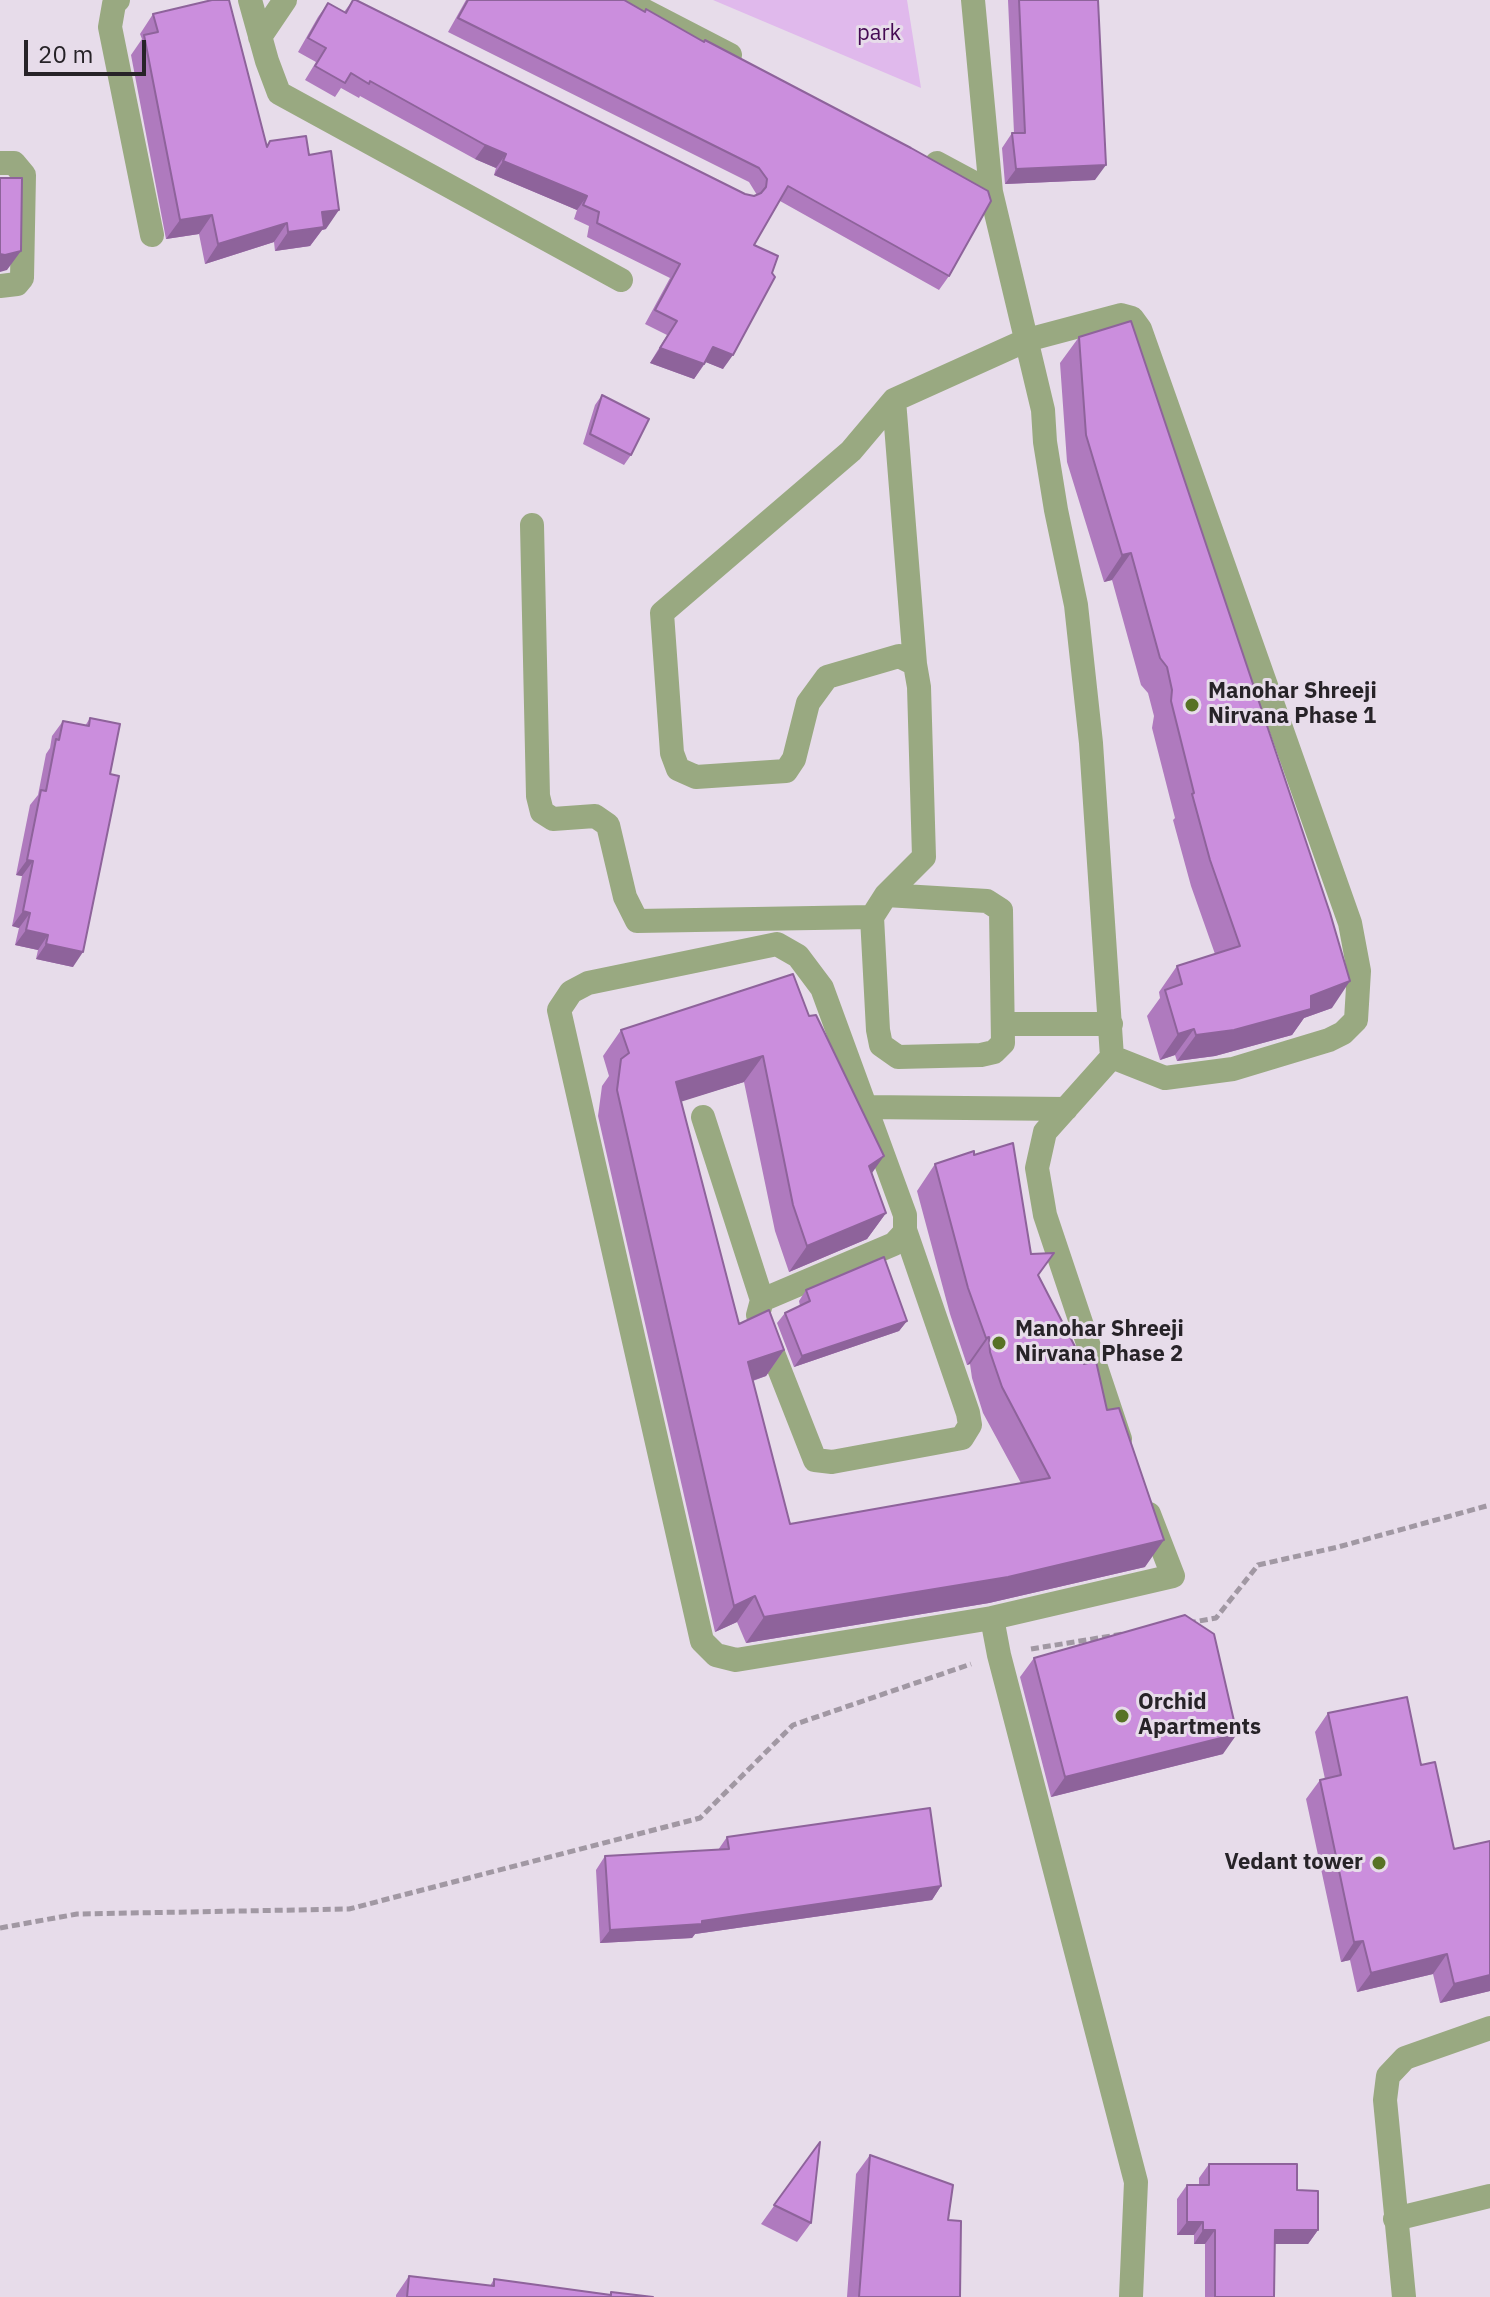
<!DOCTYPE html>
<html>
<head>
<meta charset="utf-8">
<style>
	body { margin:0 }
	#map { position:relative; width:1490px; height:2297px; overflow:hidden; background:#e7dcea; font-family:"IBM Plex Sans",sans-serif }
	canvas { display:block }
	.scale { position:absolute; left:24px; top:40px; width:122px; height:36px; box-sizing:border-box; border:4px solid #272328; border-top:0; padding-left:10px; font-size:24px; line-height:28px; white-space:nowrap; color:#272328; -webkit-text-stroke:6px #e7dcea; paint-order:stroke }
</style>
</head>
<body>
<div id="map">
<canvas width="1490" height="2297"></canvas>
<div class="scale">20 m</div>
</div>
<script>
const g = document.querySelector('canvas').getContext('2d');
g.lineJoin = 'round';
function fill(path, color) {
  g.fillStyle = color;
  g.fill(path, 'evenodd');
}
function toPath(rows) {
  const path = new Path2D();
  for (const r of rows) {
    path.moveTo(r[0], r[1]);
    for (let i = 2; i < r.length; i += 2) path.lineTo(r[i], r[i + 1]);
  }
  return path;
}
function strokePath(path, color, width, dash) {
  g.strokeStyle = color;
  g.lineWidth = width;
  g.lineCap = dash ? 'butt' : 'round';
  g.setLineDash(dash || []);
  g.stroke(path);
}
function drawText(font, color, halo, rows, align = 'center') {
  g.font = font + ' "IBM Plex Sans",sans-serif';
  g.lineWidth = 6;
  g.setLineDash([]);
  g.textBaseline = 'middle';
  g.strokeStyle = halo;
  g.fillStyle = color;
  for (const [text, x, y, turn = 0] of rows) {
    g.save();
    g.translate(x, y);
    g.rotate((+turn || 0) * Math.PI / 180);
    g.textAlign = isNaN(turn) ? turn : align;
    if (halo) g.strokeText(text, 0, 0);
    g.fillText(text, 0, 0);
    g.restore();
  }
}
fill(toPath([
	[713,0,907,0,921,88]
]), '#e0b9ec');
strokePath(toPath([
	[1188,1623,1216,1618,1258,1565,1338,1547,1490,1505],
	[1031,1649,1123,1634],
	[0,1928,77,1914,349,1909,700,1818,793,1725,971,1664]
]), '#a198a3', 5, [8, 4]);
strokePath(toPath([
	[118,0,114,4,110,27,152,235],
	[250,0,267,61,279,93,621,280],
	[624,0,730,55],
	[260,37,285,0],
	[0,163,14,163,24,175,22,278,17,284,0,286],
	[937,163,991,192,973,0],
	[991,192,1043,410,1045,442,1056,510,1076,605,1091,743,1112,1057,1045,1132,1037,1168,1045,1215,1120,1439],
	[894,400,915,664],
	[532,525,538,796,542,812,553,819,595,816,608,825,625,897,637,921,872,917,886,895,924,857,919,687,915,664,899,656,827,677,808,703,794,759,786,771,696,777,678,769,672,753,662,613,851,451,894,400,1027,340,1121,315,1132,318,1140,329,1350,923,1359,971,1356,1020,1343,1033,1329,1040,1233,1069,1165,1078,1112,1057],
	[872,917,878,1030,881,1045,898,1057,981,1055,994,1052,1003,1043,1001,910,987,901,886,895],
	[1003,1024,1111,1024],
	[865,1107,1066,1109],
	[703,1117,762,1300],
	[905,1230,968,1413,970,1425,962,1438,832,1462,815,1460,758,1315,762,1300,894,1244,905,1232,905,1215,822,988,798,956,777,944,588,983,571,992,559,1010,702,1641,716,1655,736,1660,992,1618],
	[1395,2219,1490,2196],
	[1131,2297,1136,2182,999,1655,992,1618,1173,1576,1149,1514],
	[1404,2297,1385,2100,1388,2076,1405,2058,1490,2028]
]), '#99a981', 24);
fill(toPath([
	[353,0,745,194,754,196,757,195,749,182,448,32,466,0,624,0,949,276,939,290,780,201,754,245,723,369,706,362,694,379,650,363,667,335,645,324,670,278,587,237,589,226,574,219,577,210,494,175,496,168,475,159,360,96,359,98,341,88,335,97,305,80,316,62,298,52,318,17,328,3,344,12],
	[1008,0,1098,0,1095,180,1005,184,1002,148,1012,133,1014,133],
	[153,14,266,147,309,155,326,229,322,230,310,246,275,251,274,242,205,264,199,234,166,239,131,55,142,39,140,34],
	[1079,337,1332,1008,1304,1018,1292,1035,1215,1056,1177,1061,1175,1055,1160,1060,1147,1016,1160,998,1159,992,1177,966,1215,954,1191,886,1173,820,1175,818,1152,728,1154,716,1148,693,1141,685,1112,580,1104,582,1067,462,1060,363],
	[602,395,631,455,624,465,583,444,595,405],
	[90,718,73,967,36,959,38,950,15,945,19,928,12,926,22,876,16,875,30,805,38,795,46,754,50,748,52,736,63,721,85,726],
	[809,1016,872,1173,886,1213,867,1239,789,1272,775,1231,744,1082,681,1101,739,1324,784,1350,766,1376,753,1381,790,1524,1021,1483,983,1413,972,1378,970,1364,967,1365,950,1314,917,1191,935,1164,974,1155,1031,1254,1038,1275,1107,1410,1145,1567,989,1603,746,1643,737,1622,715,1632,598,1116,602,1086,609,1076,603,1056,621,1030],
	[806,1290,907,1321,899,1331,794,1367,777,1323,785,1313,800,1306,799,1301],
	[1034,1658,1223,1754,1051,1797,1020,1677],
	[1328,1713,1421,1765,1454,1849,1490,1991,1440,2003,1433,1974,1357,1992,1350,1960,1341,1962,1306,1799,1320,1780,1325,1779,1315,1732],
	[727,1837,941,1886,932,1900,695,1934,692,1938,600,1943,596,1870,605,1856,718,1850],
	[820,2142,811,2223,797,2242,761,2224],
	[870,2155,948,2220,960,2297,847,2297,856,2174],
	[1209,2164,1297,2190,1318,2230,1308,2244,1274,2244,1274,2297,1205,2297,1205,2244,1194,2244,1194,2235,1177,2235,1177,2199,1187,2185,1199,2185,1199,2178],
	[409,2276,490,2286,494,2279,609,2295,611,2292,653,2297,396,2297,396,2295]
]), '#af7abe');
fill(toPath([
	[485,145,506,154,496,168,475,159],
	[503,161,587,196,577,210,494,175],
	[1106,165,1095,180,1005,184,1016,169],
	[339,210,326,229,322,230,310,246,275,251,288,232,322,212],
	[212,215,199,234,166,239,180,220],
	[287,223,274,242,205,264,218,244],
	[21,251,7,270,0,272,0,254],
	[713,347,733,355,723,369,703,361],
	[660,348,704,364,694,379,650,363],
	[1131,553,1112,580,1104,582,1122,555],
	[27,860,33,861,22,876,16,875],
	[23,911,30,913,19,928,12,926],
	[26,930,48,935,38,950,15,945],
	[46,944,83,952,73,967,36,959],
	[1350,981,1332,1008,1304,1018,1292,1035,1215,1056,1177,1061,1196,1035,1311,996],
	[1194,1029,1175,1055,1160,1060,1178,1034],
	[763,1056,744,1082,658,1109,676,1082],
	[884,1156,865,1183,869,1166],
	[886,1213,867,1239,789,1272,807,1246],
	[907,1321,899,1331,794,1367,802,1356],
	[989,1337,970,1364,967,1365,986,1338],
	[784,1350,766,1376,730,1388,748,1362],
	[1164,1540,1145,1567,989,1603,746,1643,764,1617],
	[755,1596,737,1622,715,1632,734,1606],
	[1237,1734,1223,1754,1051,1797,1065,1777],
	[941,1886,932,1900,695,1934,692,1938,600,1943,610,1930,702,1921],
	[1363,1941,1350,1960,1341,1962,1354,1942],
	[1447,1954,1433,1974,1357,1992,1371,1973],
	[1490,1975,1490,1991,1440,2003,1454,1984],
	[1187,2222,1203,2222,1194,2235,1177,2235],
	[1203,2230,1215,2230,1205,2244,1194,2244],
	[1275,2230,1318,2230,1308,2244,1265,2244]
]), '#8e639b');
const building = toPath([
	[212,0,229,0,267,147,270,141,306,136,309,155,331,151,339,210,322,212,324,227,288,232,287,223,218,244,212,215,180,220,144,35,158,32,153,14,212,0],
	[353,0,356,0,745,194,754,196,761,193,766,187,767,179,759,168,458,18,468,0,624,0,645,12,646,9,704,42,705,40,911,148,988,191,991,201,949,276,788,186,754,245,778,256,772,273,775,277,733,355,713,347,704,364,660,348,677,321,655,310,680,264,597,223,599,212,583,205,587,196,503,161,506,154,485,145,370,81,369,84,351,73,345,83,315,66,326,48,308,38,328,3,346,13,353,0],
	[1019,0,1098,0,1106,165,1016,169,1012,133,1025,133,1019,0],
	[0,178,22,178,21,251,5,255,0,254,0,178],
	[1131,321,1330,913,1350,981,1311,996,1311,1009,1234,1030,1196,1035,1194,1029,1178,1034,1165,990,1182,984,1177,966,1240,946,1210,860,1192,794,1194,793,1171,701,1172,690,1167,667,1160,658,1131,553,1122,555,1086,435,1079,337,1131,321],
	[602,395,649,419,631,455,590,434,602,395],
	[90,718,120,724,110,774,119,776,83,952,46,944,48,935,26,930,30,913,23,911,33,861,27,860,41,790,46,791,56,739,59,740,63,721,89,726,90,718],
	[793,974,809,1016,816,1015,884,1156,869,1166,886,1213,807,1246,793,1205,763,1056,676,1082,739,1324,769,1310,784,1350,748,1362,790,1524,1050,1478,1002,1387,990,1352,989,1337,986,1338,968,1288,935,1164,974,1151,974,1155,1013,1143,1031,1254,1054,1253,1038,1275,1084,1364,1096,1361,1107,1410,1119,1408,1164,1540,1008,1577,764,1617,755,1596,734,1606,617,1090,621,1059,629,1053,621,1030,793,974],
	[884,1257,907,1321,802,1356,785,1313,810,1301,806,1290,884,1257],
	[1185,1615,1214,1634,1237,1734,1065,1777,1034,1658,1185,1615],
	[1407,1697,1421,1765,1435,1762,1454,1849,1490,1841,1490,1975,1454,1984,1447,1954,1371,1973,1363,1941,1354,1942,1320,1780,1341,1775,1328,1713,1407,1697],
	[930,1808,941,1886,702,1921,702,1924,610,1930,605,1856,729,1849,727,1837,930,1808],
	[820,2142,811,2223,774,2205,820,2142],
	[870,2155,953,2185,948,2220,961,2221,960,2297,859,2297,870,2155],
	[1209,2164,1297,2164,1297,2190,1318,2191,1318,2230,1275,2230,1274,2297,1215,2297,1215,2230,1203,2230,1203,2222,1187,2222,1187,2185,1209,2185,1209,2164],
	[409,2276,494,2286,494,2279,611,2295,611,2292,653,2297,407,2297,409,2276]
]);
fill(building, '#cb8edd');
strokePath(building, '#8e639b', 2);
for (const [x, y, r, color] of [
	[1192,705,8,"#577225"],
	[999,1343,8,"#577225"],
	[1122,1716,8,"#577225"],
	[1379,1863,8,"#577225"]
]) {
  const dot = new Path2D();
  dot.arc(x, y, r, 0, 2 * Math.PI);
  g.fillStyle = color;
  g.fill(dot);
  strokePath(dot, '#e7dcea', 3);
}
drawText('22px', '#440953', '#e7dcea', [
	["park",879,34]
]);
drawText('bold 22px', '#272328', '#e7dcea', [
	["Manohar Shreeji",1208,692],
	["Nirvana Phase 1",1208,717],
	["Manohar Shreeji",1015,1330],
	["Nirvana Phase 2",1015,1355],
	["Orchid",1138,1703],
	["Apartments",1138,1728],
	["Vedant tower",1363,1863,"right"]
], 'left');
</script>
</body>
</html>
